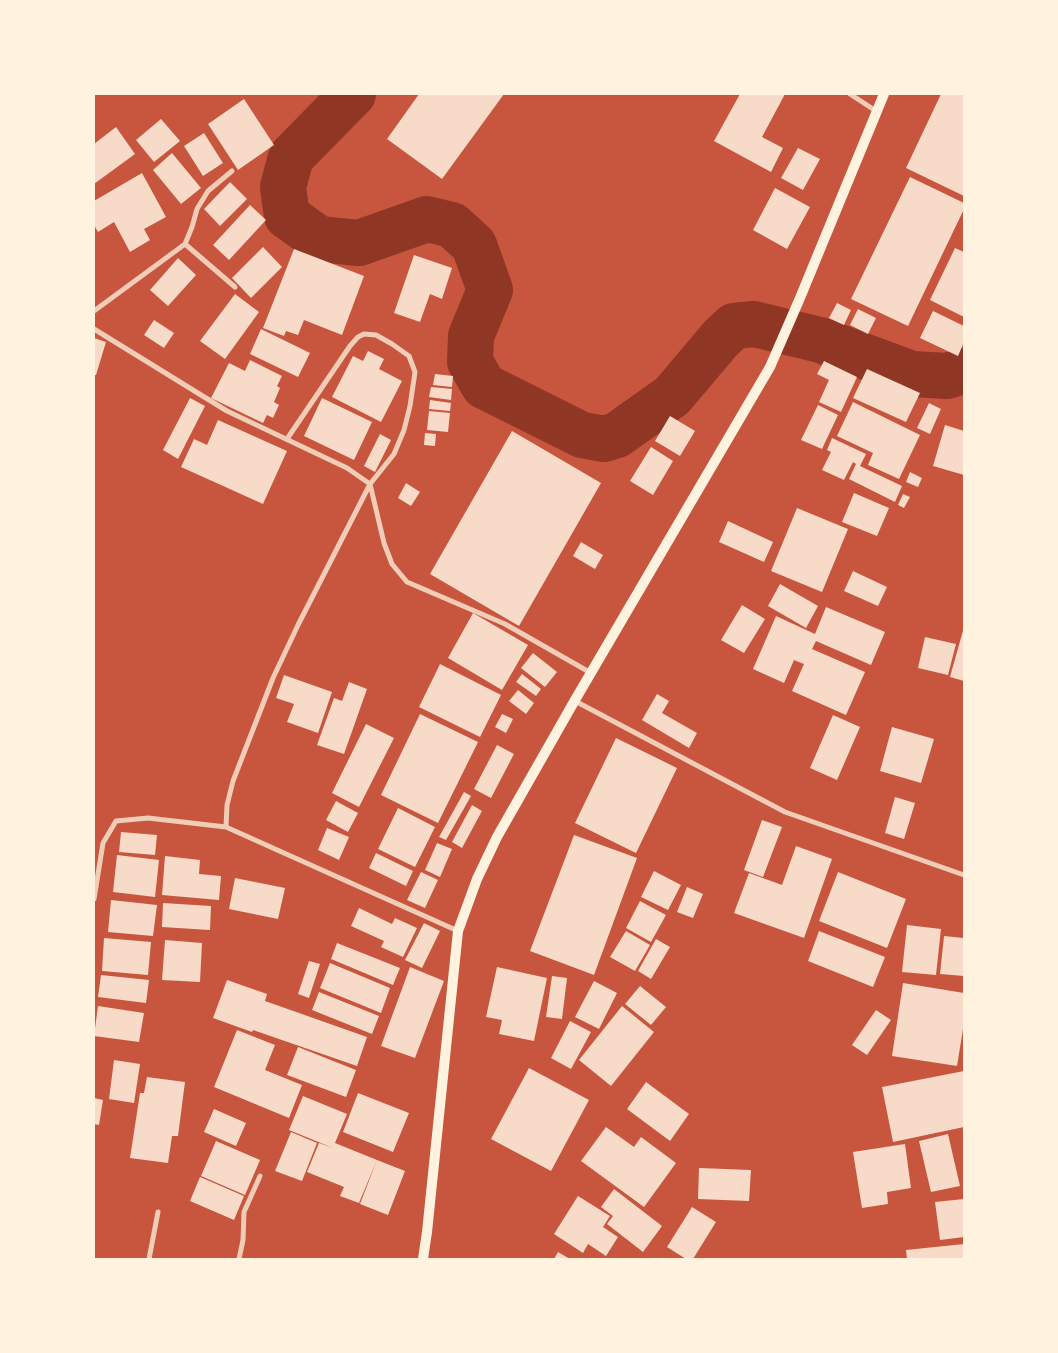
<!DOCTYPE html>
<html>
<head>
<meta charset="utf-8">
<style>
	body { margin:0 }
	#map { position:relative; width:1058px; height:1353px; overflow:hidden; background:#c8553d; font-family:Barlow,sans-serif }
	canvas { display:block }
	.frame { position:absolute; inset:0; border:95px solid #fff3e0; pointer-events:none }
</style>
</head>
<body>
<div id="map">
<canvas width="1058" height="1353"></canvas>
<div class="frame"></div>
</div>
<script>
const g = document.querySelector('canvas').getContext('2d');
g.lineJoin = 'round';
function toPath(rows) {
  const path = new Path2D();
  for (const r of rows) {
    path.moveTo(r[0], r[1]);
    for (let i = 2; i < r.length; i += 2) path.lineTo(r[i], r[i + 1]);
  }
  return path;
}
function strokePath(path, color, width, dash) {
  g.strokeStyle = color;
  g.lineWidth = width;
  g.lineCap = dash ? 'butt' : 'round';
  g.setLineDash(dash || []);
  g.stroke(path);
}
function fill(path, color) {
  g.fillStyle = color;
  g.fill(path, 'evenodd');
}
strokePath(toPath([
	[353,94,291,157,283,187,287,216,319,239,359,243,427,219,452,225,474,245,490,290,471,336,470,362,484,386,582,435,604,439,617,435,672,396,721,338,734,326,754,324,820,340,912,374,947,376,964,371]
]), '#8f3625', 46);
fill(toPath([
	[419,94,504,94,442,179,387,139],
	[740,94,785,94,762,137,783,148,771,172,714,141],
	[941,94,964,94,964,196,906,168],
	[244,99,274,145,238,170,208,124],
	[161,119,180,141,154,162,136,140],
	[116,127,135,154,94,184,94,144],
	[204,133,223,163,203,176,184,146],
	[798,148,820,159,803,190,781,178],
	[172,153,201,188,181,204,153,170],
	[142,173,166,217,144,229,150,240,130,252,114,222,98,232,94,225,94,201],
	[910,177,964,203,964,209,908,326,851,299],
	[230,182,247,199,220,226,204,209],
	[775,188,810,207,787,249,753,230],
	[250,205,266,220,229,260,213,245],
	[263,247,282,267,251,298,232,278],
	[955,248,964,252,964,317,930,300],
	[294,249,364,276,342,335,304,320,298,335,286,331,284,336,263,328],
	[414,255,452,268,442,299,430,294,420,322,394,313],
	[178,258,196,275,168,306,150,290],
	[235,294,259,312,225,359,200,341],
	[837,303,851,310,844,325,829,318],
	[858,309,876,318,868,334,850,325],
	[933,311,964,326,964,342,958,356,920,338],
	[154,320,174,333,164,348,144,335],
	[261,329,310,353,298,377,250,354],
	[94,338,106,342,96,375,94,375],
	[368,351,384,359,379,369,402,381,381,422,332,397,353,356,363,361],
	[250,360,282,376,277,386,280,388,274,402,279,405,273,418,267,415,263,423,211,398,229,363,245,371],
	[824,361,857,377,841,412,819,402,829,380,817,374],
	[867,369,920,393,906,422,853,398],
	[435,374,453,376,452,387,433,385],
	[431,387,452,389,451,400,429,397],
	[190,398,205,406,178,459,163,450],
	[322,398,372,422,354,460,304,436],
	[430,400,451,403,450,411,429,409],
	[853,402,920,435,899,479,868,465,873,453,837,436],
	[929,403,941,409,930,434,917,428],
	[818,405,838,415,822,449,801,440],
	[429,411,450,413,448,432,427,430],
	[670,416,695,431,680,456,655,441],
	[218,420,287,451,263,504,181,467,194,439,207,445],
	[945,425,964,431,964,475,933,466],
	[512,431,601,483,519,626,430,574],
	[425,433,436,434,435,446,424,445],
	[380,434,391,440,375,472,364,466],
	[832,438,866,454,860,466,902,486,895,502,849,479,856,464,853,462,844,480,822,470,831,452,827,450],
	[651,447,673,461,653,495,630,481],
	[910,472,922,478,918,487,906,482],
	[406,483,420,492,411,506,398,498],
	[854,493,889,508,877,536,842,522],
	[903,494,910,497,904,508,898,505],
	[797,508,848,529,822,592,771,571],
	[728,521,773,542,764,562,719,542],
	[581,542,603,555,595,569,573,556],
	[853,571,887,587,878,606,844,591],
	[780,584,818,606,806,628,768,606],
	[742,605,765,619,744,653,721,640],
	[826,607,885,632,871,665,816,641,812,649,865,672,846,715,792,691,804,664,794,660,784,683,753,669,776,616,815,634],
	[473,613,528,645,502,690,448,658],
	[964,627,964,681,950,677],
	[925,637,956,644,948,675,918,668],
	[533,653,557,672,545,687,521,668],
	[440,664,501,695,480,737,419,707],
	[522,674,541,689,536,696,516,682],
	[284,675,332,692,318,733,287,722,294,704,276,698],
	[349,682,367,689,344,754,317,745,334,698,342,701],
	[518,690,534,703,526,714,509,701],
	[657,694,669,701,662,713,697,733,689,748,642,720],
	[420,714,478,742,438,823,381,795],
	[502,714,513,719,506,733,495,727],
	[833,715,860,727,837,780,810,768],
	[366,724,394,738,359,807,332,793],
	[892,727,934,739,921,783,880,771],
	[616,738,677,768,636,853,575,823],
	[497,745,514,754,491,798,474,789],
	[464,792,471,796,446,840,439,837],
	[895,797,915,803,904,839,885,833],
	[336,801,358,813,348,832,326,820],
	[472,805,482,811,462,848,452,842],
	[398,808,435,827,415,867,378,849],
	[762,820,782,827,763,877,744,870],
	[327,828,349,837,339,860,318,850],
	[121,832,157,835,155,855,119,852],
	[574,835,637,858,594,975,530,951],
	[437,843,452,849,440,877,425,870],
	[796,846,832,859,804,938,734,913,749,873,782,885],
	[376,853,413,871,406,886,369,868],
	[117,855,159,860,155,897,113,892],
	[165,856,200,860,199,874,221,876,219,900,162,895],
	[654,871,681,885,668,910,641,897],
	[421,872,438,880,425,908,407,900],
	[838,872,906,899,887,948,819,921],
	[235,878,285,888,278,919,229,909],
	[687,887,703,894,693,918,677,912],
	[111,900,157,905,153,936,108,932],
	[640,901,666,915,651,942,626,928],
	[163,903,211,906,210,930,162,927],
	[359,908,392,924,395,918,417,928,403,957,381,947,384,941,351,926],
	[424,923,440,931,422,968,405,960],
	[907,925,941,929,936,975,902,972],
	[626,931,650,945,635,971,610,957],
	[819,931,885,957,873,987,808,961],
	[944,936,964,938,964,976,940,974],
	[104,938,151,942,148,975,102,971],
	[656,939,670,947,651,979,638,971],
	[165,940,202,943,200,982,162,980],
	[337,943,400,968,393,985,331,959],
	[309,961,320,964,309,998,298,994],
	[330,963,390,988,381,1013,320,988],
	[410,967,444,981,415,1058,381,1046],
	[497,967,547,978,534,1041,499,1034,502,1020,486,1017],
	[101,975,149,980,146,1003,98,997],
	[552,976,567,978,562,1019,546,1017],
	[227,980,267,994,265,1001,367,1037,357,1066,253,1030,252,1032,213,1018],
	[594,981,617,993,599,1029,575,1017],
	[903,983,964,993,964,1023,957,1066,892,1056],
	[640,986,666,1007,651,1025,625,1004],
	[319,992,379,1016,372,1034,312,1010],
	[98,1006,144,1013,139,1042,94,1036],
	[622,1006,654,1032,611,1086,579,1060],
	[876,1010,891,1020,867,1055,852,1045],
	[570,1021,591,1032,571,1069,551,1058],
	[237,1030,275,1045,265,1070,302,1085,289,1118,214,1087],
	[298,1047,356,1070,346,1097,287,1075],
	[114,1060,140,1064,134,1103,109,1099],
	[529,1068,589,1100,551,1171,491,1139],
	[964,1071,964,1127,893,1142,882,1087],
	[147,1077,185,1082,178,1136,172,1136,168,1163,130,1158,140,1093,144,1093],
	[646,1082,689,1114,670,1141,627,1109],
	[358,1093,409,1113,393,1152,343,1132],
	[303,1096,347,1114,335,1143,377,1160,359,1203,340,1196,344,1187,307,1172,319,1143,333,1148,289,1130],
	[94,1098,103,1100,99,1125,94,1124],
	[214,1109,246,1123,236,1146,204,1132],
	[606,1127,634,1147,641,1137,676,1163,644,1207,581,1161],
	[291,1132,317,1143,302,1181,275,1171],
	[948,1134,960,1186,931,1192,919,1141],
	[216,1141,260,1160,245,1195,201,1176],
	[905,1144,911,1188,887,1192,888,1204,862,1208,853,1152],
	[377,1160,405,1171,388,1215,360,1204],
	[699,1168,751,1170,749,1201,698,1199],
	[200,1177,244,1196,234,1220,190,1201],
	[614,1189,662,1226,643,1252,607,1224,613,1216,601,1207],
	[578,1196,610,1216,603,1227,618,1237,606,1256,588,1244,583,1253,554,1234],
	[964,1199,964,1237,940,1240,935,1202],
	[692,1207,716,1222,693,1259,686,1259,667,1247],
	[964,1244,964,1259,907,1259,906,1250],
	[558,1252,570,1259,554,1259]
]), '#f7dbc8');
strokePath(toPath([
	[850,94,876,111],
	[185,244,235,287],
	[94,311,185,244,192,227,197,209,208,191,232,171],
	[94,329,227,411,347,468,370,484,384,543,392,564,407,582,505,624,591,673],
	[575,701,785,812,964,875],
	[226,827,227,805,233,781,273,678,298,625,370,484,394,454,404,430,410,406,415,372,409,356,392,344,376,335,364,334,358,337,350,346,287,439],
	[94,899,103,843,116,821,148,818,226,827,458,931],
	[149,1259,158,1212],
	[239,1259,243,1240,244,1212,260,1176]
]), '#f1ccb7', 5);
strokePath(toPath([
	[423,1259,427,1232,458,931,477,879,497,837,575,700,770,367,800,298,884,94]
]), '#fff3e0', 10);
</script>
</body>
</html>
